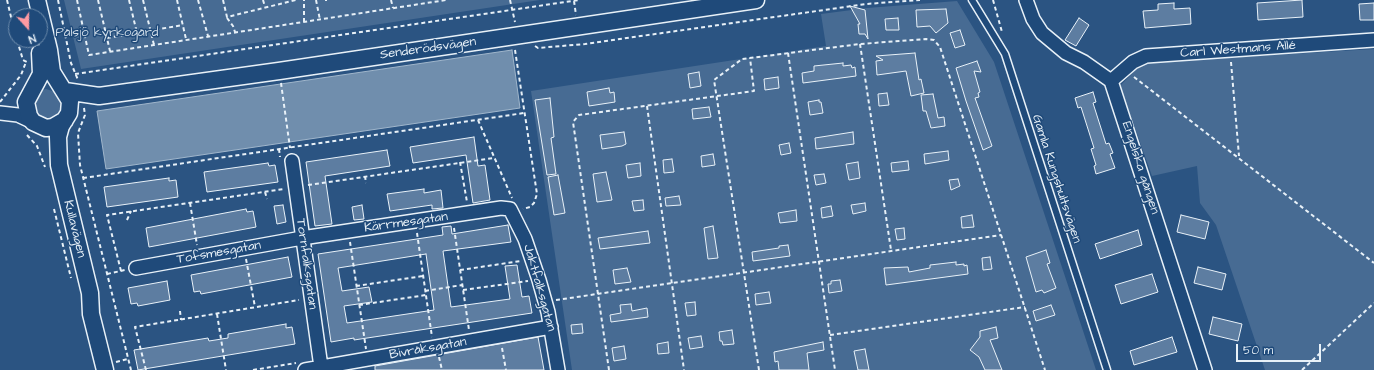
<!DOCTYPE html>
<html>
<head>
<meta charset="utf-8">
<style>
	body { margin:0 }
	#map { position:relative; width:1374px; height:370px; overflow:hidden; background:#2b5482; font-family:"Architects Daughter",sans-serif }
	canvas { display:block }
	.north { position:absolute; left:8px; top:8px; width:40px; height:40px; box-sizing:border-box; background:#1f4a7a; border:1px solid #6f8dac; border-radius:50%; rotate:159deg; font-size:11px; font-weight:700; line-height:16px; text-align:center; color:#e8f1f8 }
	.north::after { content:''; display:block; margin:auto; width:14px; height:18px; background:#ff9aa2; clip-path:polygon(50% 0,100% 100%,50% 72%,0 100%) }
	.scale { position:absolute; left:1236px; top:344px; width:85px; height:18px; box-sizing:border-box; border:2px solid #e8f1f8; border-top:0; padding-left:5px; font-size:12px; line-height:14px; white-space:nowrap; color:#e8f1f8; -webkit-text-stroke:3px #1f4a7a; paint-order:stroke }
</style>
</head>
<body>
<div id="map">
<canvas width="1374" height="370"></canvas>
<div class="north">N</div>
<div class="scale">50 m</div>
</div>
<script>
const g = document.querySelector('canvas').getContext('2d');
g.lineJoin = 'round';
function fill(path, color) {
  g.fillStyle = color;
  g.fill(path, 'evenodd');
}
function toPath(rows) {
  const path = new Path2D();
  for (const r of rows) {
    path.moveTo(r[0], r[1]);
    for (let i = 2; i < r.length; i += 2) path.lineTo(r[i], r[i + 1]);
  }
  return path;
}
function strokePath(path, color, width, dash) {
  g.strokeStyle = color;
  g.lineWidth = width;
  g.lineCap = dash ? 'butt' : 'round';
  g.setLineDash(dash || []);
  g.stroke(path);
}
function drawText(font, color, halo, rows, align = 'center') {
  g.font = font + ' "Architects Daughter",sans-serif';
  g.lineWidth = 3;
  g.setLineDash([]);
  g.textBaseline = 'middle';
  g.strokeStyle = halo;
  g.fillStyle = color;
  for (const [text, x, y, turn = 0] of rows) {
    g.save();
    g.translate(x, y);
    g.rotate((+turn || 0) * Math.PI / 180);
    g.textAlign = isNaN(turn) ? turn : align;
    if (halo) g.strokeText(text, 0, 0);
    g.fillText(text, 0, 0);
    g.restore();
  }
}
fill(toPath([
	[64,0,540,0,81,69],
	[957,1,994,62,1096,370,572,370,531,91,826,46,821,14,867,8],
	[1374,49,1374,370,1265,370,1216,225,1200,203,1197,166,1152,176,1120,86,1142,63],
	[46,89,59,93,65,104,56,121,38,119,32,102,40,91]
]), '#476b93');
const water = toPath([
	[512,50,520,108,106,169,97,111,512,50]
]);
fill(water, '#708ead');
strokePath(water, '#a0b6cb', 1);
const building = toPath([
	[1302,0,1303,17,1258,20,1257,3,1302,0],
	[1174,3,1174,9,1190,8,1191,24,1145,28,1143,11,1158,10,1158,4,1174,3],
	[1374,3,1374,20,1360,20,1359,4,1374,3],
	[850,6,865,10,868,39,865,34,859,34,858,24,860,24,850,6],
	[946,9,948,23,936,33,930,26,917,27,916,10,946,9],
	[898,18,899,30,886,30,885,19,898,18],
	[1079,18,1089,25,1076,46,1065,40,1079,18],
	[960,30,965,45,955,48,950,33,960,30],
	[915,53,919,80,921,79,924,93,911,96,906,71,877,75,876,61,883,60,876,56,915,53],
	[977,61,981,72,974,71,980,92,978,93,979,97,975,98,992,146,983,150,966,101,956,68,977,61],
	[843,63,843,66,851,65,852,68,855,67,856,76,803,83,802,73,814,71,814,66,843,63],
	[699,72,701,86,690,88,688,74,699,72],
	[778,77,779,88,765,90,764,79,778,77],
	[609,88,610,93,614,92,615,102,589,106,587,92,609,88],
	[1093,92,1096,102,1093,103,1106,144,1109,143,1113,153,1110,154,1115,168,1096,174,1094,166,1096,165,1091,149,1094,148,1081,107,1078,108,1075,98,1093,92],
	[887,93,889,105,879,106,878,94,887,93],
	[933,94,938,118,944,117,945,126,931,128,926,111,923,111,921,95,933,94],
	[550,98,554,137,551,138,556,174,547,175,535,100,550,98],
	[819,100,819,102,821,102,823,113,810,115,808,102,819,100],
	[709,107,711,117,693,119,692,109,709,107],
	[624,132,626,144,622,146,602,149,600,135,624,132],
	[853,132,854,144,816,149,815,138,853,132],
	[474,137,478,166,485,165,490,200,473,203,466,155,413,163,410,147,474,137],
	[789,143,791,153,781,155,779,145,789,143],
	[387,150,390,166,325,176,332,224,315,226,306,162,387,150],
	[948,151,949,160,925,164,924,154,948,151],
	[713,154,715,165,702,167,701,156,713,154],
	[672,159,674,172,664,173,663,160,672,159],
	[908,161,909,170,892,172,891,163,908,161],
	[858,162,860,178,849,180,846,164,858,162],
	[268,163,269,166,275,165,278,182,207,192,204,172,268,163],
	[640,163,641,176,628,178,626,165,640,163],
	[606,172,612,200,597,202,593,174,606,172],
	[824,174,826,183,816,185,814,175,824,174],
	[558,175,565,213,554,215,548,177,558,175],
	[169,178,169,181,176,180,178,197,107,207,104,187,169,178],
	[958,179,960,186,951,190,949,180,958,179],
	[424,189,424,193,441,190,443,208,432,209,432,205,390,211,387,194,424,189],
	[679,196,681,205,666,206,665,198,679,196],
	[643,200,644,210,634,211,632,201,643,200],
	[865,203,866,211,853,214,851,205,865,203],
	[283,205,286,222,277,224,274,206,283,205],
	[362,205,364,219,354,220,352,207,362,205],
	[831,206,833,216,822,218,821,208,831,206],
	[246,209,247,212,253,211,256,227,149,247,146,228,246,209],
	[796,210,797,221,780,223,778,213,796,210],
	[972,215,974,227,962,228,961,217,972,215],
	[1181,215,1209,222,1205,239,1177,232,1181,215],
	[508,225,511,242,443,251,451,307,510,299,505,266,517,265,522,297,529,296,532,313,354,340,354,338,331,342,318,254,443,235,442,227,451,226,452,234,508,225],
	[426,254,434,310,347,323,344,306,372,302,369,287,342,291,338,268,426,254],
	[713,226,718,258,708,259,704,228,713,226],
	[904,228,905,239,897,240,895,229,904,228],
	[1138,230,1142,245,1100,259,1095,244,1138,230],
	[648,231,650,243,600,249,598,238,648,231],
	[788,245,790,256,753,261,752,252,779,248,779,246,788,245],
	[1046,250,1050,263,1047,264,1056,288,1044,293,1042,290,1036,292,1026,257,1046,250],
	[288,257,292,277,201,294,200,291,194,292,191,275,288,257],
	[990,257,992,269,983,270,982,258,990,257],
	[956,262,956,265,964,264,964,266,967,265,968,274,886,285,884,268,908,267,909,272,930,268,930,265,956,262],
	[1198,267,1226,274,1222,290,1194,283,1198,267],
	[627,268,631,282,615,284,613,270,627,268],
	[1152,274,1158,292,1121,304,1115,285,1152,274],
	[840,280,842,291,829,293,828,284,831,284,831,281,840,280],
	[167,281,170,300,138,306,137,303,131,304,128,288,167,281],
	[769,292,771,303,756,305,755,294,769,292],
	[695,302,696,315,687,316,685,303,695,302],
	[631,304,632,311,647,308,648,317,611,322,610,315,621,313,620,305,631,304],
	[1051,305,1055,315,1036,321,1033,311,1051,305],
	[1213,317,1242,324,1238,341,1209,334,1213,317],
	[286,324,286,328,292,327,295,344,138,370,134,350,208,338,209,341,228,338,228,334,286,324],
	[582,324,583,333,572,334,571,325,582,324],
	[996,327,998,338,990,340,1002,370,985,370,979,357,970,350,980,337,980,331,996,327],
	[732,330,734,344,723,345,722,341,720,341,719,332,732,330],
	[701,336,703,347,690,349,688,338,701,336],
	[538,337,544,370,375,370,375,366,538,337],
	[1172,337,1177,352,1134,365,1130,351,1172,337],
	[668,342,669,353,658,354,657,344,668,342],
	[823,342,824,350,807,353,809,370,779,370,778,361,775,362,774,352,823,342],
	[624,346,626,359,614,361,612,348,624,346],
	[865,349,869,370,858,370,854,351,865,349]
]);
fill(building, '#5d7da1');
strokePath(building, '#e8f1f8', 1);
const service = toPath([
	[972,0,1005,54,1107,370]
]);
const minor = toPath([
	[1026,0,1033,19,1042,33,1066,53,1084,62,1111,81,1205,370],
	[1111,81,1133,62,1146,56,1374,40],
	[0,113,18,115,33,122],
	[292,161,321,367],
	[136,268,302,238,501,208,510,209,525,239,539,280,548,312,558,370],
	[305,370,551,327]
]);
const tertiary = toPath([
	[37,0,49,50,52,72,70,101,69,113,61,126,58,137,59,165,90,293,91,314,105,370],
	[40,53,41,74,26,102,29,116,33,122,46,128,53,127,65,120],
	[65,91,99,96,279,71,756,0]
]);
strokePath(service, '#e8f1f8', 9);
strokePath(minor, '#e8f1f8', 16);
strokePath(tertiary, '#e8f1f8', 19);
strokePath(toPath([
	[7,0,16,38],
	[58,0,71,63,78,80],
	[77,0,89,55,446,0],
	[98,0,110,51],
	[129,0,137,33],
	[143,0,154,45],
	[177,0,186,39],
	[198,0,208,36],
	[223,0,227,17,296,0],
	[263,0,265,7],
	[316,0,320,20],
	[325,0,327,0],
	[391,0,393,8],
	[510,0,515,22],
	[993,0,1002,32],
	[574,1,576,15],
	[227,18,233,26,235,32],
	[304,22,304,0],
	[107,38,183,25],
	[17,40,23,60,27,62],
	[860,44,891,250],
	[535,46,538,48,585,44,866,4,920,0],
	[515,50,537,194,534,203,530,207,523,209],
	[788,53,835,370],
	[1231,62,1239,156],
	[75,74,579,0],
	[1134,77,1374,263],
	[281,83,290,148],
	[0,102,21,75,26,62],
	[647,106,684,370],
	[84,108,85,115,78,133,80,165,131,370],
	[478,120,512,198],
	[27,135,37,146,45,167],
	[279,149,280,157],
	[460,162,467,202],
	[365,176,366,183],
	[83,178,524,113],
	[308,185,494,158],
	[265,192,267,199],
	[190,203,197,245],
	[54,209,71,278],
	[127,220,131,211],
	[454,228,469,330],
	[417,233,432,337],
	[350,242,366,349],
	[246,259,255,307],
	[460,270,521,261],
	[121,271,107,215,284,189],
	[107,274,125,270],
	[356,286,423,276],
	[463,290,528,281],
	[425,291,462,285],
	[556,300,1001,235],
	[359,305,426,295],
	[180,311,181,320],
	[217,314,226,370],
	[830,335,1025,307],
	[502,348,506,370],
	[439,357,442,370],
	[116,362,128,359],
	[146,370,135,327,299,300],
	[253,370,296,363],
	[609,370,573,122,579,115,754,91,750,58],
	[759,370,714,80,742,59,860,44,926,39,934,40,940,47,1045,370],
	[1302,370,1374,303]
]), '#e8f1f8', 2, [4, 3]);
strokePath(service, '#1f4a7a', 6);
strokePath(minor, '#1f4a7a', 13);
strokePath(tertiary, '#1f4a7a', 16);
drawText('13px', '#d0dde9', '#1f4a7a', [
	["Pålsjö kyrkogård",107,33]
]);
drawText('13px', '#e8f1f8', '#1f4a7a', [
	["Senderödsvägen",428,49,-8],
	["Carl Westmans Allé",1238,50,-4],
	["Engelska gången",1140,168,72],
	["Gamla Kungshultsvägen",1056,179,72],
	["Kärrmesgatan",406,223,-8],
	["Kullavägen",74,229,76],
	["Tofsmesgatan",219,253,-10],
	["Tornfalksgatan",306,264,82],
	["Jaktfalksgatan",539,288,74],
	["Bivråksgatan",428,349,-10]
]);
</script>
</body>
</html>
